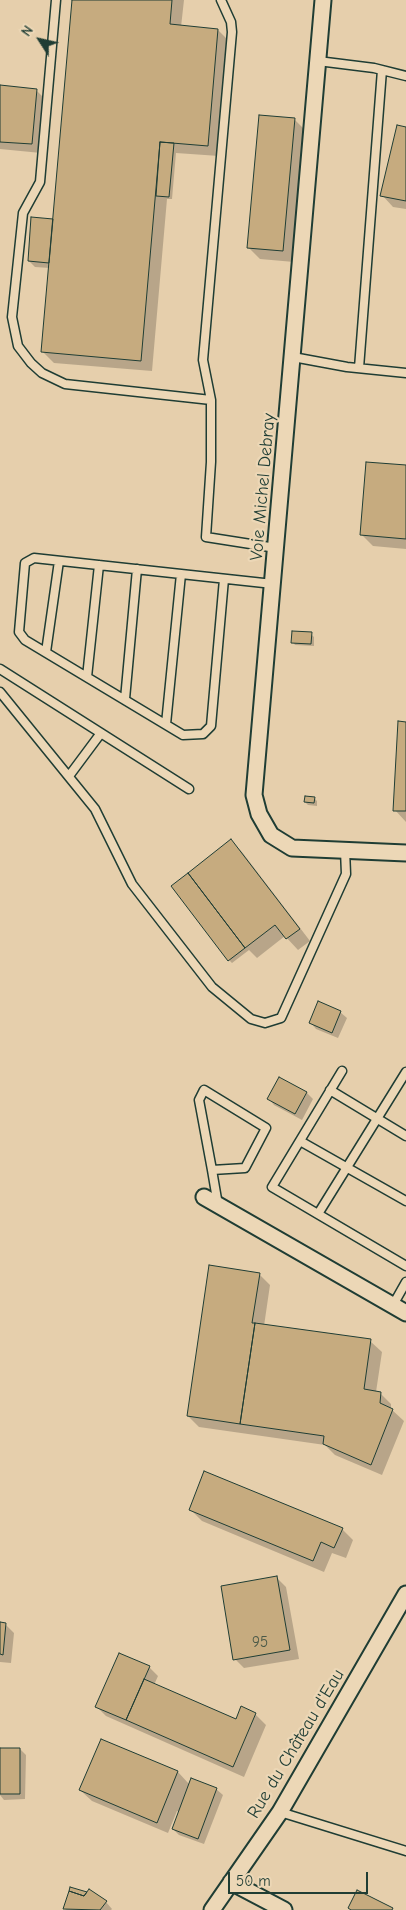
<!DOCTYPE html>
<html>
<head>
<meta charset="utf-8">
<style>
	body { margin:0 }
	#map { position:relative; width:406px; height:1910px; overflow:hidden; background:#e6cfac; font-family:"Comic Neue",sans-serif }
	canvas { display:block }
	.north { position:absolute; left:15px; top:15px; width:50px; height:50px; -webkit-text-stroke:4px #ecd7b6; paint-order:stroke; rotate:305deg; font-size:14px; font-weight:700; line-height:20px; text-align:center; color:#1f3d34 }
	.north::after { content:''; display:block; margin:auto; width:18px; height:22px; background:#1f3d34; clip-path:polygon(50% 0,100% 100%,50% 72%,0 100%) }
	.scale { position:absolute; left:228px; top:1872px; width:140px; height:22px; box-sizing:border-box; border:2px solid #1f3d34; border-top:0; padding-left:6px; font-size:15px; line-height:18px; white-space:nowrap; color:#1f3d34; -webkit-text-stroke:4px #ecd7b6; paint-order:stroke }
</style>
</head>
<body>
<div id="map">
<canvas width="406" height="1910"></canvas>
<div class="north">N</div>
<div class="scale">50 m</div>
</div>
<script>
const g = document.querySelector('canvas').getContext('2d');
g.lineJoin = 'round';
function fill(path, color) {
  g.fillStyle = color;
  g.fill(path, 'evenodd');
}
function toPath(rows) {
  const path = new Path2D();
  for (const r of rows) {
    path.moveTo(r[0], r[1]);
    for (let i = 2; i < r.length; i += 2) path.lineTo(r[i], r[i + 1]);
  }
  return path;
}
function strokePath(path, color, width, dash) {
  g.strokeStyle = color;
  g.lineWidth = width;
  g.lineCap = dash ? 'butt' : 'round';
  g.setLineDash(dash || []);
  g.stroke(path);
}
function drawText(font, color, halo, rows, align = 'center') {
  g.font = font + ' "Comic Neue",sans-serif';
  g.lineWidth = 4.5;
  g.setLineDash([]);
  g.textBaseline = 'middle';
  g.strokeStyle = halo;
  g.fillStyle = color;
  for (const [text, x, y, turn = 0] of rows) {
    g.save();
    g.translate(x, y);
    g.rotate((+turn || 0) * Math.PI / 180);
    g.textAlign = isNaN(turn) ? turn : align;
    if (halo) g.strokeText(text, 0, 0);
    g.fillText(text, 0, 0);
    g.restore();
  }
}
fill(toPath([
	[73,0,184,0,181,27,218,30,229,41,219,156,176,153,172,199,167,199,152,371,54,363,43,352,50,268,35,267,29,261,54,220],
	[0,87,36,90,45,99,41,153,0,149],
	[294,119,305,130,294,262,260,259,249,248],
	[406,129,406,209,393,207,382,195],
	[406,466,406,549,373,546,362,535],
	[311,634,314,637,314,646,295,645,293,642],
	[406,723,406,822,395,810],
	[314,798,317,801,317,806,308,805,305,802],
	[231,841,242,852,310,941,298,950,285,936,257,958,249,950,232,963,229,960],
	[340,1012,347,1018,338,1038,316,1029,310,1022],
	[279,1078,307,1093,313,1099,302,1120,274,1105,268,1098],
	[259,1274,270,1285,264,1326,370,1341,382,1352,376,1392,380,1393,391,1404,391,1409,404,1421,382,1475,335,1455,325,1445,199,1427,188,1416],
	[191,1510,342,1529,353,1540,346,1558,332,1553,324,1572,202,1521],
	[277,1578,286,1587,299,1659,244,1668,235,1659],
	[0,1623,5,1624,14,1633,11,1663,0,1662],
	[149,1667,158,1676,154,1685,236,1721,255,1714,266,1725,244,1777,106,1716,97,1707],
	[101,1740,178,1772,189,1784,216,1789,223,1795,204,1844,179,1835,173,1829,179,1812,177,1811,168,1833,92,1801,80,1790],
	[0,1749,20,1749,26,1755,25,1799,4,1800,0,1795],
	[106,1902,112,1909,111,1910,66,1910,65,1908]
]), '#0003');
const building = toPath([
	[72,0,172,0,170,24,218,29,208,146,160,142,141,361,41,352,72,0],
	[0,85,37,89,32,144,0,142,0,85],
	[259,115,295,118,283,251,247,248,259,115],
	[397,125,406,127,406,201,380,196,397,125],
	[160,142,174,143,169,197,156,196,160,142],
	[31,217,53,219,49,263,28,261,31,217],
	[366,462,406,465,406,539,360,535,366,462],
	[292,631,312,632,311,644,291,643,292,631],
	[398,721,406,722,406,811,393,811,398,721],
	[305,796,315,797,314,803,304,802,305,796],
	[231,839,300,929,286,939,275,925,245,948,188,873,231,839],
	[188,873,245,948,228,961,171,886,188,873],
	[318,1001,341,1011,332,1033,309,1023,318,1001],
	[279,1077,307,1092,295,1114,267,1099,279,1077],
	[209,1265,260,1273,252,1323,255,1323,240,1424,187,1416,209,1265],
	[255,1323,371,1339,364,1389,381,1392,380,1403,393,1409,371,1465,323,1444,324,1436,240,1424,255,1323],
	[204,1471,343,1528,334,1548,321,1542,313,1561,189,1510,204,1471],
	[277,1576,290,1650,233,1660,221,1586,277,1576],
	[0,1622,6,1623,3,1655,0,1654,0,1622],
	[119,1653,150,1666,126,1720,95,1707,119,1653],
	[144,1679,236,1719,241,1706,256,1713,233,1767,126,1720,144,1679],
	[101,1739,178,1771,157,1823,79,1790,101,1739],
	[0,1748,20,1748,20,1794,0,1794,0,1748],
	[191,1778,217,1788,198,1839,172,1829,191,1778],
	[70,1887,87,1892,84,1896,69,1891,70,1887],
	[89,1889,107,1901,100,1910,63,1909,69,1891,84,1896,89,1889],
	[357,1890,393,1908,392,1910,351,1910,348,1908,357,1890]
]);
fill(building, '#c6ab7f');
strokePath(building, '#1f3d34', 1);
const lane = toPath([
	[56,0,40,182,23,213,12,317,18,346,31,363,42,373,65,384,211,400,211,462,206,537,276,548],
	[318,61,374,68,406,76],
	[293,357,347,367,406,373],
	[359,368,382,70],
	[211,400,203,360,232,32,231,22,221,0],
	[224,579,211,726,203,734,183,735,25,640,19,632,25,563,34,558,273,584],
	[46,652,59,561],
	[0,669,189,789],
	[87,677,99,565],
	[0,692,95,809,132,884,212,987,251,1019,265,1023,281,1018,346,874,345,850],
	[125,699,137,569],
	[166,724,181,574],
	[69,776,101,733],
	[342,1071,272,1187,406,1266],
	[330,1090,406,1136],
	[300,1141,406,1201],
	[212,1170,245,1168,266,1128,204,1090,199,1100,212,1170,218,1205],
	[318,1214,406,1072],
	[393,1305,406,1282],
	[280,1812,406,1851]
]);
const street = toPath([
	[323,0,254,795,259,814,271,835,292,848,406,853],
	[204,1197,406,1313],
	[231,1882,284,1910],
	[212,1910,280,1812,406,1594]
]);
strokePath(lane, '#1f3d34', 11);
strokePath(street, '#1f3d34', 19);
strokePath(lane, '#ecd7b6', 8);
strokePath(street, '#ecd7b6', 15);
drawText('15px', '#495847', null, [
	["95",260,1643]
]);
drawText('18px', '#1f3d34', '#ecd7b6', [
	["Voie Michel Debray",263,487,-85],
	["Rue du Château d'Eau",296,1744,-59]
]);
</script>
</body>
</html>
